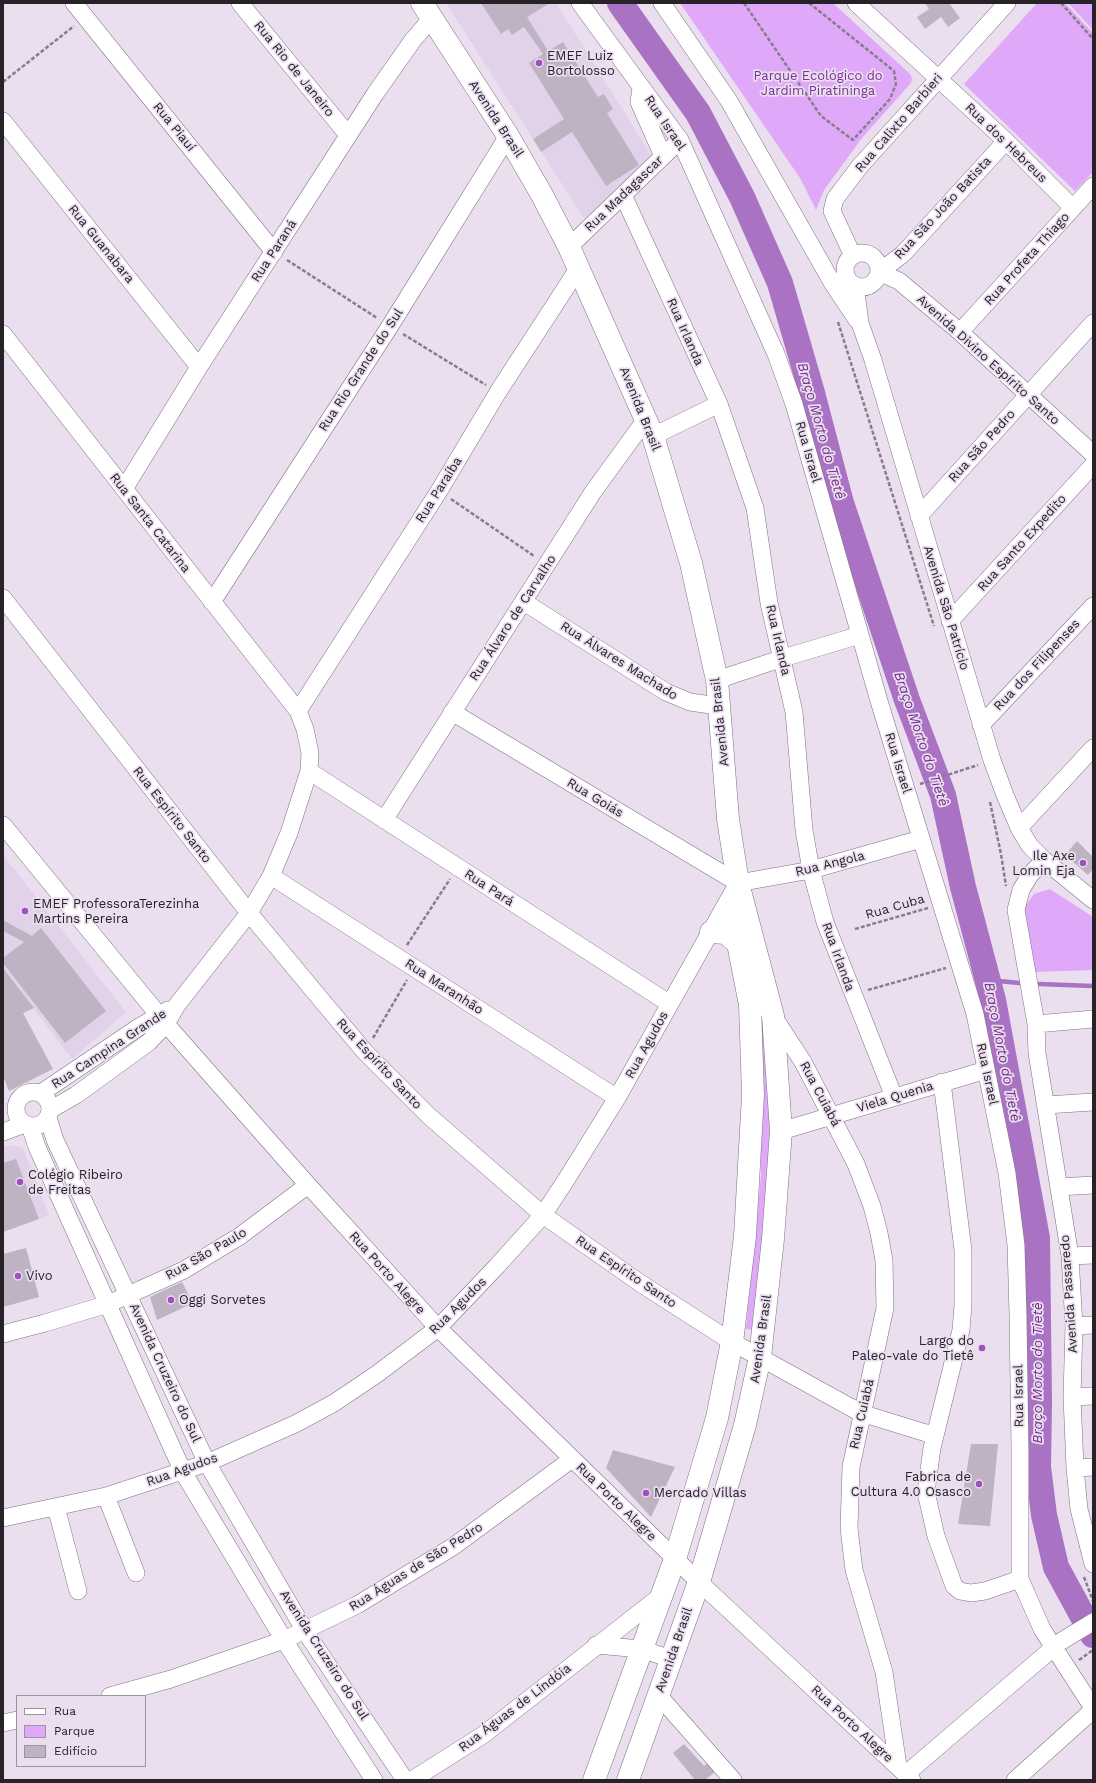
<!DOCTYPE html>
<html>
<head>
<meta charset="utf-8">
<style>
	body { margin:0 }
	#map { position:relative; width:1096px; height:1783px; overflow:hidden; background:#eadeef; font-family:"Work Sans",sans-serif }
	canvas { display:block }
	.frame { position:absolute; inset:0; border:4px solid #262228; pointer-events:none }
	.legend { position:absolute; left:16px; top:1695px; width:130px; height:72px; box-sizing:border-box; background:#eadeef; border:1px solid #9c939f; margin:0; padding:5px 7px; list-style:none; font-size:12px; color:#262228 }
	.legend li { display:flex; align-items:center; gap:8px; height:20px }
	.legend b { width:20px; border:1px solid #9c939f }
</style>
</head>
<body>
<div id="map">
<canvas width="1096" height="1783"></canvas>
<div class="frame"></div>
<ul class="legend">
<li><b style="height:5px;background:#fff"></b>Rua</li>
<li><b style="height:11px;background:#dfa8f9"></b>Parque</li>
<li><b style="height:11px;background:#beb3c3"></b>Edifício</li>
</ul>
</div>
<script>
const g = document.querySelector('canvas').getContext('2d');
g.lineJoin = 'round';
function fill(path, color) {
  g.fillStyle = color;
  g.fill(path, 'evenodd');
}
function toPath(rows) {
  const path = new Path2D();
  for (const r of rows) {
    if (r.length === 3) {
      path.moveTo(r[0] + r[2], r[1]);
      path.arc(r[0], r[1], r[2], 0, 2 * Math.PI);
      continue;
    }
    path.moveTo(r[0], r[1]);
    for (let i = 2; i < r.length; i += 2) path.lineTo(r[i], r[i + 1]);
  }
  return path;
}
function strokePath(path, color, width, dash) {
  g.strokeStyle = color;
  g.lineWidth = width;
  g.lineCap = dash ? 'butt' : 'round';
  g.setLineDash(dash || []);
  g.stroke(path);
}
function drawText(font, color, halo, rows, align = 'center') {
  g.font = font + ' "Work Sans",sans-serif';
  g.lineWidth = 3.5;
  g.setLineDash([]);
  g.textBaseline = 'middle';
  g.strokeStyle = halo;
  g.fillStyle = color;
  for (const [text, x, y, turn = 0] of rows) {
    g.save();
    g.translate(x, y);
    g.rotate((+turn || 0) * Math.PI / 180);
    g.textAlign = isNaN(turn) ? turn : align;
    if (halo) g.strokeText(text, 0, 0);
    g.fillText(text, 0, 0);
    g.restore();
  }
}
fill(toPath([
	[446,3,556,3,651,155,651,158,589,218,583,217],
	[3,855,126,1012,72,1059,3,968],
	[11,1145,23,1148,49,1215,3,1232,3,1147]
]), '#e1d2e9');
fill(toPath([
	[680,3,833,3,910,74,912,78,911,83,862,138,824,190,816,210,800,178],
	[1037,3,1065,3,1093,33,1093,172,1075,191,964,84],
	[1069,3,1093,3,1093,30,1068,3],
	[1050,889,1093,917,1093,970,1034,972,1023,909,1034,894],
	[761,1026,770,1028,770,1177,756,1330,746,1329,761,1176]
]), '#dfa8f9');
strokePath(toPath([
	[988,980,1019,983],
	[1039,984,1093,986]
]), '#aa72c2', 4.5);
strokePath(toPath([
	[620,3,698,113,742,197,780,283,812,393,841,503,907,700,943,795,963,887,993,1000,1037,1238,1039,1402,1038,1467,1044,1515,1056,1567,1093,1635]
]), '#aa72c2', 26);
fill(toPath([
	[481,3,550,3,527,17,548,51,563,42,598,97,604,94,613,109,607,113,639,165,606,186,572,132,541,152,533,139,564,119,529,63,543,54,524,27,512,35,508,29,501,34],
	[925,3,949,3,960,18,948,27,941,17,925,29,917,17,929,9],
	[1077,841,1093,857,1093,869,1088,875,1065,855],
	[3,920,32,936,41,928,106,1011,65,1043,3,963,3,958,24,942,3,931],
	[3,968,34,1008,23,1013,53,1069,9,1091,3,1076],
	[16,1159,39,1219,3,1232,3,1163],
	[26,1248,39,1297,3,1307,3,1254],
	[182,1282,193,1303,157,1320,150,1297],
	[971,1444,998,1444,990,1526,958,1524],
	[613,1450,675,1467,651,1517,606,1468],
	[684,1744,704,1766,708,1763,715,1772,705,1780,695,1780,673,1753]
]), '#beb3c3');
const minor = toPath([
	[74,3,274,252],
	[240,3,348,135],
	[580,3,680,140,776,354,794,404,879,701,975,1014,1007,1173,1016,1245,1018,1315,1020,1450,1020,1579,1042,1629,1093,1708],
	[662,3,729,101,833,284,857,320],
	[856,3,1006,141,1073,208],
	[641,88,639,102,663,156],
	[3,121,199,367],
	[1006,141,903,254,879,272,899,281,960,332,1093,454],
	[623,195,719,404,755,508,769,603,794,712,804,830,811,870,825,922,894,1097],
	[569,247,680,140],
	[862,270,17],
	[853,256,832,211,835,199,860,166,1007,3],
	[855,286,860,323,873,360,992,760,1005,795,1019,828,1030,846,1044,860,1093,900],
	[960,332,1093,186],
	[3,334,298,711,305,729,310,753,309,771,289,833,271,876,249,913,177,1005,166,1024,149,1042,76,1095,50,1110],
	[653,436,719,404],
	[124,489,199,367,375,94,413,40,431,19],
	[919,516,1093,323],
	[3,598,249,913,323,1002,365,1052,429,1116,543,1215,640,1283,732,1342,861,1413,926,1433,935,1434],
	[212,602,390,326,508,136],
	[524,602,666,692,690,702,718,706],
	[950,621,1093,465],
	[717,680,783,658,860,635],
	[298,711,439,491,498,392,578,269],
	[452,712,738,883],
	[981,725,1093,606],
	[309,771,670,1004],
	[384,820,593,492,646,419],
	[3,825,166,1024,308,1185,438,1328,699,1582,912,1780],
	[1019,828,1093,748],
	[1044,860,1030,875,1021,890,1016,910,1036,1024,1037,1053,1070,1256,1074,1326,1072,1397,1075,1468,1079,1509,1093,1564],
	[271,876,617,1098],
	[738,883,811,870,921,839],
	[773,1016,803,1062,856,1164,872,1206,879,1233,884,1260,885,1308,851,1467,849,1528,854,1570,884,1672,898,1766],
	[1036,1024,1093,1019],
	[942,1082,963,1250,963,1305,961,1330,932,1448,926,1492,936,1536,954,1586,960,1591,971,1593,985,1591,1020,1579],
	[33,1109,17],
	[41,1093,139,1027,168,1010],
	[1046,1105,1093,1102],
	[48,1118,55,1140,207,1463,305,1631,405,1780],
	[30,1126,37,1147,183,1472,284,1640,374,1780],
	[781,1131,986,1070],
	[3,1132,25,1124],
	[1059,1187,1093,1185],
	[1070,1256,1093,1255],
	[1074,1326,1093,1325],
	[3,1334,45,1323,108,1304,184,1270,240,1236,308,1185],
	[1072,1397,1093,1396],
	[1075,1468,1093,1467],
	[106,1496,136,1573],
	[56,1507,78,1591],
	[3,1518,106,1496,207,1463,295,1424,334,1403,377,1374,438,1328,497,1266,543,1215,566,1180,617,1098,738,883],
	[596,1645,641,1649,671,1659],
	[110,1696,171,1679,284,1640,357,1605,454,1546,572,1459],
	[659,1696,733,1780],
	[3,1723,17,1720],
	[906,1774,1060,1642],
	[412,1780,483,1735,662,1595],
	[1015,1780,1093,1710]
]);
const major = toPath([
	[422,3,508,136,542,195,569,247,653,436,691,563,717,680,728,819,738,883,773,1016,781,1131,773,1239,760,1357,745,1425,699,1582,628,1780],
	[711,932,726,933,737,943],
	[594,1780,675,1559,717,1418,732,1342,745,1236,753,1095,750,1005,735,928,736,908]
]);
strokePath(minor, '#7d7382', 18);
strokePath(major, '#7d7382', 23);
strokePath(toPath([
	[744,3,821,116,853,140,890,99,896,84,894,71,809,3],
	[1061,3,1093,39],
	[3,82,74,26],
	[287,260,377,318],
	[838,322,934,626],
	[403,334,486,385],
	[451,499,534,556],
	[920,784,978,765],
	[990,802,1001,854,1006,886],
	[855,929,928,908],
	[407,945,450,879],
	[868,990,946,968],
	[373,1038,407,980],
	[1084,1577,1093,1601],
	[1079,1660,1093,1650]
]), '#867e8a', 2.5, [4, 2]);
strokePath(minor, '#fff', 17);
strokePath(major, '#fff', 22);
const minorBridge = toPath([
	[1060,1642,1093,1622]
]);
strokePath(minorBridge, '#7d7382', 18, []);
strokePath(minorBridge, '#fff', 17);
for (const [x, y, r, color] of [
	[539,63,4,"#9f50c0"],
	[1083,863,4,"#9f50c0"],
	[25,911,4,"#9f50c0"],
	[20,1182,4,"#9f50c0"],
	[18,1276,4,"#9f50c0"],
	[171,1300,4,"#9f50c0"],
	[982,1348,4,"#9f50c0"],
	[979,1484,4,"#9f50c0"],
	[646,1493,4,"#9f50c0"]
]) {
  const dot = new Path2D();
  dot.arc(x, y, r, 0, 2 * Math.PI);
  g.fillStyle = color;
  g.fill(dot);
  strokePath(dot, '#eadeef', 1.5);
}
drawText('13px', '#262228', '#eadeef', [
	["EMEF Luiz",547,56],
	["Bortolosso",547,71],
	["Ile Axe",1075,856,"right"],
	["Lomin Eja",1075,871,"right"],
	["EMEF ProfessoraTerezinha",33,904],
	["Martins Pereira",33,919],
	["Colégio Ribeiro",28,1175],
	["de Freitas",28,1190],
	["Vivo",26,1276],
	["Oggi Sorvetes",179,1300],
	["Largo do",974,1341,"right"],
	["Paleo-vale do Tietê",974,1356,"right"],
	["Fabrica de",971,1477,"right"],
	["Cultura 4.0 Osasco",971,1492,"right"],
	["Mercado Villas",654,1493]
], 'left');
drawText('13px', '#262228', '#eadeef', [
	["Rua Rio de Janeiro",294,69,51],
	["Avenida Brasil",496,119,57],
	["Rua Israel",665,123,56],
	["Rua Calixto Barbieri",899,123,-49],
	["Rua Piauí",174,127,51],
	["Rua dos Hebreus",1006,143,44],
	["Rua Madagascar",624,194,-44],
	["Rua São João Batista",943,208,-47],
	["Rua Guanabara",101,244,51],
	["Rua Paraná",274,251,-57],
	["Rua Profeta Thiago",1027,259,-48],
	["Rua Irlanda",685,332,66],
	["Avenida Divino Espírito Santo",988,360,42],
	["Rua Rio Grande do Sul",361,370,-57],
	["Avenida Brasil",640,409,68],
	["Rua São Pedro",982,446,-48],
	["Rua Israel",808,452,74],
	["Rua Paraíba",439,490,-58],
	["Rua Santa Catarina",150,523,52],
	["Rua Santo Expedito",1022,543,-48],
	["Avenida São Patrício",946,608,73],
	["Rua Álvaro de Carvalho",513,618,-57],
	["Rua Irlanda",778,640,77],
	["Rua Álvares Machado",619,661,32],
	["Rua dos Filipenses",1037,665,-47],
	["Avenida Brasil",720,722,-96],
	["Rua Israel",898,763,73],
	["Rua Goiás",595,798,31],
	["Rua Espírito Santo",172,815,52],
	["Rua Angola",830,864,-14],
	["Rua Pará",489,888,33],
	["Rua Cuba",895,907,-16],
	["Rua Irlanda",838,957,70],
	["Rua Maranhão",444,987,33],
	["Rua Agudos",647,1045,-61],
	["Rua Campina Grande",109,1049,-33],
	["Rua Espírito Santo",379,1064,47],
	["Rua Israel",987,1074,78],
	["Rua Cuiabá",820,1094,62],
	["Viela Quenia",895,1097,-17],
	["Rua São Paulo",206,1254,-30],
	["Rua Espírito Santo",626,1272,34],
	["Rua Porto Alegre",387,1273,48],
	["Avenida Passaredo",1069,1294,-94],
	["Rua Agudos",458,1306,-45],
	["Avenida Brasil",761,1339,-82],
	["Avenida Cruzeiro do Sul",165,1373,65],
	["Rua Israel",1019,1396,-91],
	["Rua Cuiabá",862,1414,-77],
	["Rua Agudos",182,1470,-20],
	["Rua Porto Alegre",616,1502,44],
	["Rua Águas de São Pedro",416,1567,-32],
	["Avenida Brasil",674,1650,-71],
	["Avenida Cruzeiro do Sul",324,1655,57],
	["Rua Águas de Lindóia",515,1708,-37],
	["Rua Porto Alegre",852,1724,43]
]);
drawText('13px', '#783393', '#eadeef', [
	["Parque Ecológico do",818,76],
	["Jardim Piratininga",818,91]
]);
drawText('italic 14px', '#712c8c', '#eadeef', [
	["Braço Morto do Tietê",821,431,74],
	["Braço Morto do Tietê",921,739,71],
	["Braço Morto do Tietê",1002,1052,79],
	["Braço Morto do Tietê",1038,1373,-90]
]);
</script>
</body>
</html>
